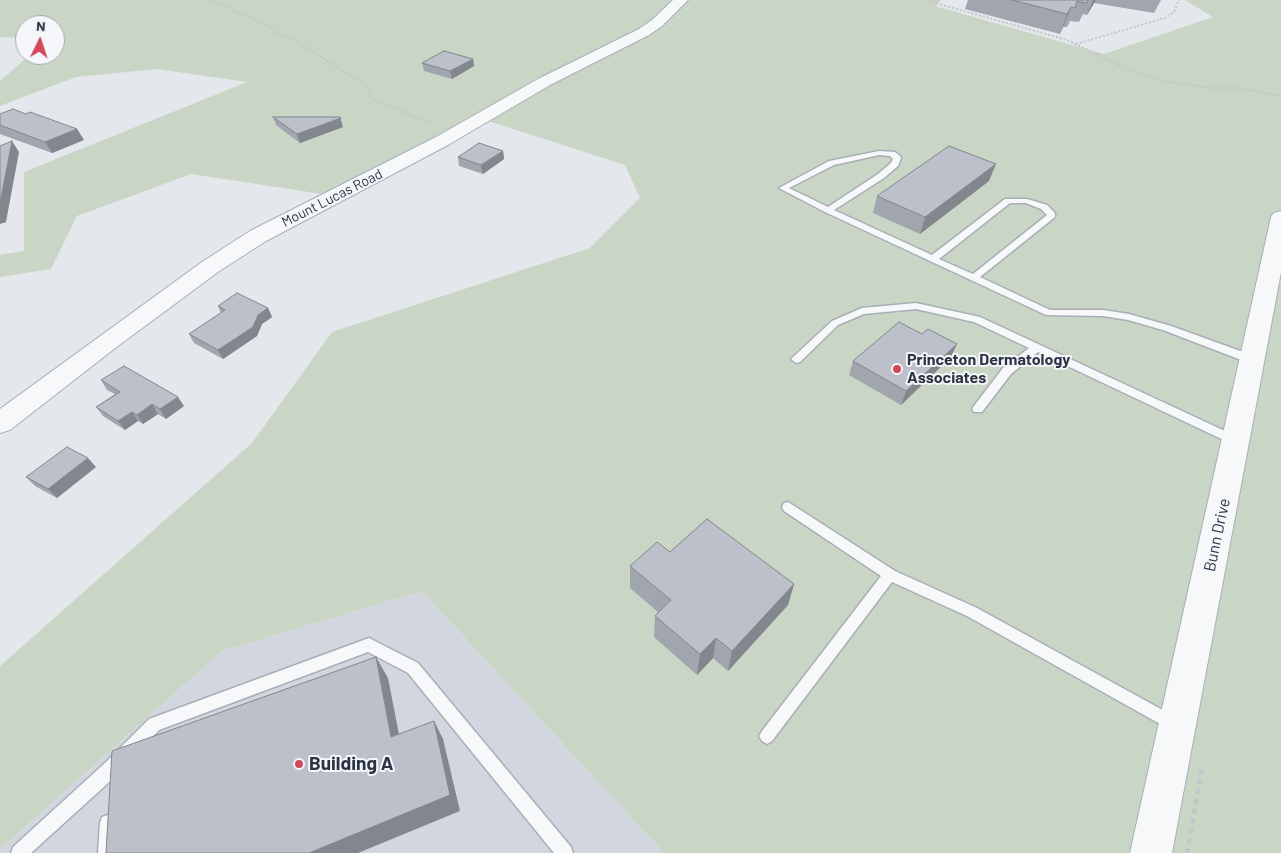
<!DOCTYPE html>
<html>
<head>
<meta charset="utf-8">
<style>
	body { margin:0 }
	#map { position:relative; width:1281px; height:853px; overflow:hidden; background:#e4e7ec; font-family:Barlow,sans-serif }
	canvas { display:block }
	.north { position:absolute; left:15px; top:15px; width:50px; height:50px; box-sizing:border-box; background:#f4f6f9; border:1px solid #a4a8b1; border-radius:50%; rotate:4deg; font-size:14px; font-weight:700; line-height:20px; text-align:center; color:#2b3445 }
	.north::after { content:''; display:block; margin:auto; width:18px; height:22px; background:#d1495b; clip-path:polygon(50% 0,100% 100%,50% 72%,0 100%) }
</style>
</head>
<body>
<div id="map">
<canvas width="1281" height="853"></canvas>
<div class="north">N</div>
</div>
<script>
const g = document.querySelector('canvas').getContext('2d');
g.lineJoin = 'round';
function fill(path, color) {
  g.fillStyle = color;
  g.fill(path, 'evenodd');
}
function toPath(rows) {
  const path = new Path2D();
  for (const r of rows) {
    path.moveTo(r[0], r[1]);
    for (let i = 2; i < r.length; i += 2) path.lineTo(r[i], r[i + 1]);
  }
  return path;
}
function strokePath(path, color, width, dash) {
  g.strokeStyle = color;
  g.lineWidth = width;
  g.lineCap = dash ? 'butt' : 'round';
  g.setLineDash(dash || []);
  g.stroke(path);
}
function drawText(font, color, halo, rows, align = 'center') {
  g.font = font + ' Barlow,sans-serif';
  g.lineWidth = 4;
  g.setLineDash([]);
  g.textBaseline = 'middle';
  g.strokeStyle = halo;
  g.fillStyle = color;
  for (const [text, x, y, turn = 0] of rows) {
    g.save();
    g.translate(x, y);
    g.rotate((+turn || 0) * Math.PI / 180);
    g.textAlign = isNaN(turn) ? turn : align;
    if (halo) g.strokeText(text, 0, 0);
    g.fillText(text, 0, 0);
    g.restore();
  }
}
fill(toPath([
	[422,591,664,853,0,853,0,849,222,651]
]), '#d2d6de');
fill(toPath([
	[0,0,941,0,935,6,1104,54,1213,17,1185,0,1281,0,1281,853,664,853,422,591,222,651,0,849,0,666,252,443,332,332,590,248,640,198,625,165,482,119,335,196,191,174,77,216,51,269,0,277,0,255,24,251,24,172,247,82,157,69,76,77,0,106,0,81,30,55,55,55,55,25,25,25,25,38,0,37]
]), '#c9d6c5');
const service = toPath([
	[879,151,895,152,900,156,901,158,898,166,884,178,834,210,932,255,1005,199,1027,199,1047,205,1055,213,1055,217,980,277,1050,310,1103,310,1129,314,1171,326,1257,357,1258,360,1257,363,1249,363,1163,330,1128,320,1103,316,1046,315,825,212,779,188,829,161,879,151],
	[879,155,890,156,893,159,891,163,878,174,828,207,789,188,834,165,879,155],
	[1010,203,1026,203,1041,209,1047,215,973,274,939,259,1010,203],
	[916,303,980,317,1240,438,1242,441,1240,444,1232,444,1038,352,1011,374,982,412,974,412,972,409,974,406,1003,368,1029,348,974,322,916,309,864,314,838,325,800,362,796,363,791,359,832,321,862,308,916,303],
	[788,502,895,571,977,608,1179,719,1182,724,1179,729,1174,732,1169,729,967,616,892,582,772,741,767,744,762,741,759,736,762,731,881,576,784,511,782,507,784,503,788,502],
	[369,638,418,663,571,847,573,853,554,853,408,673,368,652,159,730,117,775,31,853,11,853,13,847,105,763,149,719,369,638],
	[108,815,114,817,116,823,114,853,98,853,100,823,102,817,108,815]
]);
const tertiary = toPath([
	[673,0,688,0,662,26,649,35,550,85,448,145,266,241,218,272,114,349,10,430,0,433,0,409,202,262,250,231,436,137,538,79,639,29,652,20,673,0],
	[1281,211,1281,272,1172,853,1130,853,1271,217,1274,213,1281,211]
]);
strokePath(service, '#a9aeb7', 3);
strokePath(tertiary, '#a9aeb7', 2);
strokePath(toPath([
	[210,0,269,26,277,34,298,42,368,87,371,98,434,125],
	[925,0,1067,40,1119,65,1163,81,1211,88,1238,88,1281,96],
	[1076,44,1165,18,1174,12,1179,0]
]), '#c2c5cb', 2, [2, 2]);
strokePath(toPath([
	[1187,853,1202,767]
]), '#c2c5cb', 4.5, [5, 5]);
fill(service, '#f7f8fa');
fill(tertiary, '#f7f8fa');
fill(toPath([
	[968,0,1161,0,1154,13,1094,3,1087,15,1083,14,1079,22,1070,21,1067,27,1063,27,1060,34,965,9],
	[473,59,474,66,452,79,424,71,422,63],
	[0,114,77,129,84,140,52,153,0,134],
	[273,117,343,127,300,143,276,125],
	[503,151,504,159,483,174,459,166,458,157],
	[989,181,920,234,873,213,877,196],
	[218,306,268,308,272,317,262,324,257,336,223,359,194,343,189,334,221,313],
	[951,357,901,405,849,375,853,361],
	[101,380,184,406,166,419,158,414,143,424,138,421,125,430,103,416,96,407,115,394,107,390],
	[96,467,57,498,35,486,26,477],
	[670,552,794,584,788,605,728,671,713,658,697,675,654,637,655,616,658,612,630,588,630,566]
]), '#a1a5ae');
fill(toPath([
	[1093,0,1096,0,1087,15],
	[1071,7,1063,27,1060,34,1067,14],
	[473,59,474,66,452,79,450,71],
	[340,117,343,127,300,143,297,134],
	[77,129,84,140,52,153,45,142],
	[12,141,19,152,6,222,0,224,0,203],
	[503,151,504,159,483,174,481,165],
	[996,164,989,181,920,234,925,217],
	[268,308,272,317,262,324,257,336,223,359,218,350,258,315],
	[957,344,951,357,901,405,906,391],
	[178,397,184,406,166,419,160,409],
	[152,404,158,414,143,424,137,415],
	[132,412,138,421,125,430,118,421],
	[88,458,96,467,57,498,48,489],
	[794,584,788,605,728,671,732,651],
	[716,638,713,658,697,675,700,654],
	[376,657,388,678,403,755,391,737],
	[434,721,443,739,460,811,358,853,309,853]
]), '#83868d');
const building = toPath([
	[1012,0,1088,0,1087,3,1077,1,1075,8,1071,7,1067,14,1012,0],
	[444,51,473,59,450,71,422,63,444,51],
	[13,109,26,114,30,112,77,129,45,142,0,125,0,114,13,109],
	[273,117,340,117,341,118,297,134,273,117],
	[12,141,0,203,0,146,12,141],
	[479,143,503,151,481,165,458,157,479,143],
	[949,146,996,164,925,217,877,196,949,146],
	[237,293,268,308,258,315,253,327,218,350,189,334,225,310,218,306,237,293],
	[899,322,922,334,928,329,957,344,906,391,853,361,899,322],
	[124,366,178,397,160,409,152,404,137,415,132,412,118,421,96,407,120,392,101,380,124,366],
	[67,447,88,458,48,489,26,477,67,447],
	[707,519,794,584,732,651,716,638,700,654,655,616,671,600,630,566,657,542,670,552,707,519],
	[376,657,391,737,434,721,450,795,309,853,106,853,112,751,376,657]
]);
fill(building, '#bbc0ca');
strokePath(building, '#83868d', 1);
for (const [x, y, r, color] of [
	[897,369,5,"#d1495b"],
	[299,764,5,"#d1495b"]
]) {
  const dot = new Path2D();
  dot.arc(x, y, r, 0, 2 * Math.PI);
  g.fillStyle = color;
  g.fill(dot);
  strokePath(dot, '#f4f6f9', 2);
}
drawText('14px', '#2b3445', '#f4f6f9', [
	["Mount Lucas Road",332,198,-27]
]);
drawText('bold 16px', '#2b3445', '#f4f6f9', [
	["Princeton Dermatology",907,360],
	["Associates",907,378]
], 'left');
drawText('16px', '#2b3445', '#f4f6f9', [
	["Bunn Drive",1217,535,-78]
]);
drawText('bold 19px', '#2b3445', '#f4f6f9', [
	["Building A",309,764]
], 'left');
</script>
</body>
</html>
